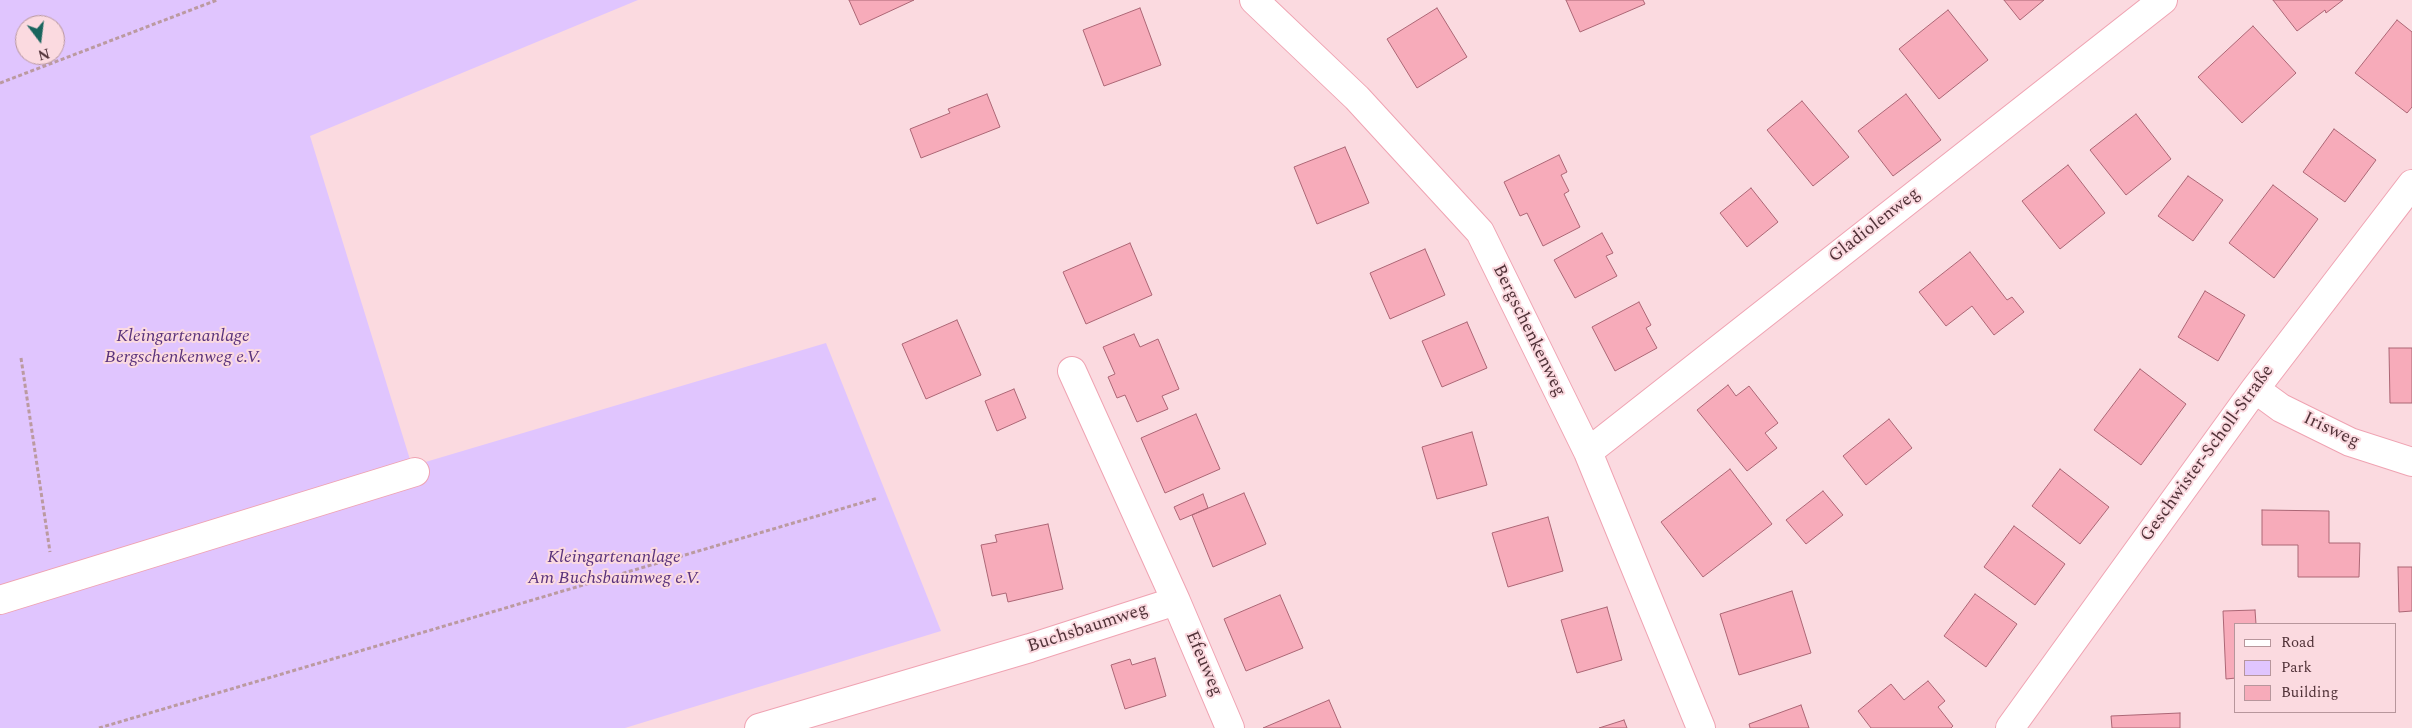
<!DOCTYPE html>
<html>
<head>
<meta charset="utf-8">
<style>
	body { margin:0 }
	#map { position:relative; width:2412px; height:728px; overflow:hidden; background:#fbdae0; font-family:Spectral,serif }
	canvas { display:block }
	.legend { position:absolute; left:2234px; top:623px; width:162px; height:90px; box-sizing:border-box; background:#fbdae0; border:1px solid #b7969c; margin:0; padding:6px 9px; list-style:none; font-size:15px; color:#503137 }
	.legend li { display:flex; align-items:center; gap:10px; height:25px }
	.legend b { width:25px; border:1px solid #b7969c }
	.north { position:absolute; left:15px; top:15px; width:50px; height:50px; box-sizing:border-box; background:#fbdae0; border:1px solid #b7969c; border-radius:50%; rotate:165deg; font-size:14px; font-weight:700; line-height:20px; text-align:center; color:#503137 }
	.north::after { content:''; display:block; margin:auto; width:18px; height:22px; background:#19655e; clip-path:polygon(50% 0,100% 100%,50% 72%,0 100%) }
</style>
</head>
<body>
<div id="map">
<canvas width="2412" height="728"></canvas>
<ul class="legend">
<li><b style="height:6px;background:#fff"></b>Road</li>
<li><b style="height:14px;background:#e0c5fe"></b>Park</li>
<li><b style="height:14px;background:#f7abba"></b>Building</li>
</ul>
<div class="north">N</div>
</div>
<script>
const g = document.querySelector('canvas').getContext('2d');
g.lineJoin = 'round';
function fill(path, color) {
  g.fillStyle = color;
  g.fill(path, 'evenodd');
}
function toPath(rows) {
  const path = new Path2D();
  for (const r of rows) {
    path.moveTo(r[0], r[1]);
    for (let i = 2; i < r.length; i += 2) path.lineTo(r[i], r[i + 1]);
  }
  return path;
}
function strokePath(path, color, width, dash) {
  g.strokeStyle = color;
  g.lineWidth = width;
  g.lineCap = dash ? 'butt' : 'round';
  g.setLineDash(dash || []);
  g.stroke(path);
}
function drawText(font, color, halo, rows, align = 'center') {
  g.font = font + ' Spectral,serif';
  g.lineWidth = 4;
  g.setLineDash([]);
  g.textBaseline = 'middle';
  g.strokeStyle = halo;
  g.fillStyle = color;
  for (const [text, x, y, turn = 0] of rows) {
    g.save();
    g.translate(x, y);
    g.rotate((+turn || 0) * Math.PI / 180);
    g.textAlign = isNaN(turn) ? turn : align;
    if (halo) g.strokeText(text, 0, 0);
    g.fillText(text, 0, 0);
    g.restore();
  }
}
fill(toPath([
	[0,0,638,0,310,136,412,466,826,343,941,631,625,728,0,728],
	[25,25,55,25,55,55,25,55]
]), '#e0c5fe');
const building = toPath([
	[849,0,914,0,860,25,849,0],
	[1566,0,1643,0,1645,4,1580,32,1566,0],
	[2004,0,2044,0,2020,20,2004,0],
	[2273,0,2343,0,2326,13,2325,10,2297,31,2273,0],
	[1140,8,1161,65,1104,86,1083,30,1140,8],
	[1437,8,1467,57,1417,88,1387,39,1437,8],
	[1948,10,1988,60,1939,99,1899,49,1948,10],
	[2397,20,2412,32,2412,107,2407,113,2355,73,2397,20],
	[2253,26,2296,73,2242,123,2198,77,2253,26],
	[987,94,1000,127,921,158,910,129,950,113,948,109,987,94],
	[1906,94,1941,140,1893,176,1858,131,1906,94],
	[1802,101,1849,157,1813,186,1767,130,1802,101],
	[2136,114,2171,159,2126,195,2090,150,2136,114],
	[2334,129,2376,160,2345,202,2303,172,2334,129],
	[1345,147,1369,203,1317,224,1294,167,1345,147],
	[1559,155,1567,172,1561,175,1569,191,1564,194,1580,227,1543,246,1527,213,1520,216,1504,182,1559,155],
	[2068,165,2105,213,2060,249,2022,201,2068,165],
	[2188,176,2223,200,2193,241,2158,216,2188,176],
	[2273,185,2318,219,2274,278,2229,243,2273,185],
	[1751,188,1778,222,1747,247,1720,213,1751,188],
	[1602,233,1613,253,1606,256,1617,276,1575,298,1554,260,1602,233],
	[1130,243,1152,295,1086,324,1063,272,1130,243],
	[1425,249,1445,295,1390,319,1370,273,1425,249],
	[1970,252,2007,300,2012,297,2024,312,1994,335,1972,306,1946,326,1919,292,1970,252],
	[2205,291,2245,315,2218,361,2178,337,2205,291],
	[1639,302,1651,325,1646,328,1657,348,1615,371,1592,327,1639,302],
	[957,320,981,375,926,399,902,344,957,320],
	[1467,322,1487,368,1442,387,1422,341,1467,322],
	[1134,334,1140,347,1158,339,1179,389,1162,396,1168,409,1137,422,1125,395,1117,398,1108,377,1115,374,1103,347,1134,334],
	[2389,348,2412,348,2412,403,2390,403,2389,348],
	[2140,369,2186,404,2141,465,2094,430,2140,369],
	[1728,385,1736,396,1749,386,1778,423,1765,433,1777,448,1747,471,1697,410,1728,385],
	[1014,389,1026,418,997,431,985,401,1014,389],
	[1196,414,1220,469,1165,493,1141,438,1196,414],
	[1889,419,1912,448,1866,485,1843,456,1889,419],
	[1472,432,1487,485,1437,499,1422,447,1472,432],
	[1730,469,1772,524,1703,577,1661,522,1730,469],
	[2060,469,2109,507,2080,544,2032,506,2060,469],
	[1823,491,1843,515,1806,544,1786,520,1823,491],
	[1244,493,1266,544,1213,567,1192,515,1244,493],
	[1203,494,1208,508,1180,520,1174,507,1203,494],
	[2262,510,2329,511,2329,543,2360,543,2359,577,2298,577,2298,545,2262,545,2262,510],
	[1548,517,1563,571,1508,587,1492,533,1548,517],
	[1048,524,1063,589,1008,602,1006,593,992,596,981,545,997,542,995,535,1048,524],
	[2014,526,2065,564,2035,605,1984,567,2014,526],
	[2398,567,2412,567,2412,611,2399,612,2398,567],
	[1792,591,1811,653,1739,675,1720,614,1792,591],
	[1975,594,2017,624,1986,667,1944,636,1975,594],
	[1280,595,1303,648,1246,671,1224,619,1280,595],
	[1607,607,1622,660,1577,673,1561,620,1607,607],
	[2255,610,2256,624,2236,624,2236,678,2226,679,2223,611,2255,610],
	[1155,658,1166,696,1125,709,1111,665,1130,659,1132,665,1155,658],
	[1928,681,1945,701,1938,707,1953,726,1951,728,1871,728,1858,711,1891,684,1904,700,1928,681],
	[1329,700,1341,728,1263,728,1329,700],
	[1801,705,1809,728,1750,728,1749,724,1801,705],
	[2180,713,2180,728,2112,728,2111,716,2180,713],
	[1624,720,1627,728,1599,728,1624,720]
]);
fill(building, '#f7abba');
strokePath(building, '#ac6675', 1);
const minor = toPath([
	[1254,0,1357,98,1480,232,1588,452,1701,728],
	[2255,389,2281,408,2350,442,2412,462],
	[1588,452,2163,0],
	[0,600,415,472],
	[1176,601,1230,728],
	[759,728,1030,648,1176,601,1072,371],
	[2010,728,2255,389,2412,184]
]);
strokePath(minor, '#efa3b2', 30);
strokePath(toPath([
	[0,83,217,0],
	[21,358,50,552],
	[99,728,878,498]
]), '#bb9aa0', 3, [4, 2.5]);
strokePath(minor, '#fff', 28);
drawText('18px', '#503137', '#fbdae0', [
	["Gladiolenweg",1875,226,-38],
	["Bergschenkenweg",1528,331,64],
	["Irisweg",2331,431,25],
	["Geschwister-Scholl-Straße",2208,454,-54],
	["Buchsbaumweg",1088,629,-18],
	["Efeuweg",1203,664,67]
]);
drawText('italic 18px', '#59327b', '#fbdae0', [
	["Kleingartenanlage",183,337],
	["Bergschenkenweg e.V.",183,358],
	["Kleingartenanlage",614,558],
	["Am Buchsbaumweg e.V.",614,579]
]);
</script>
</body>
</html>
